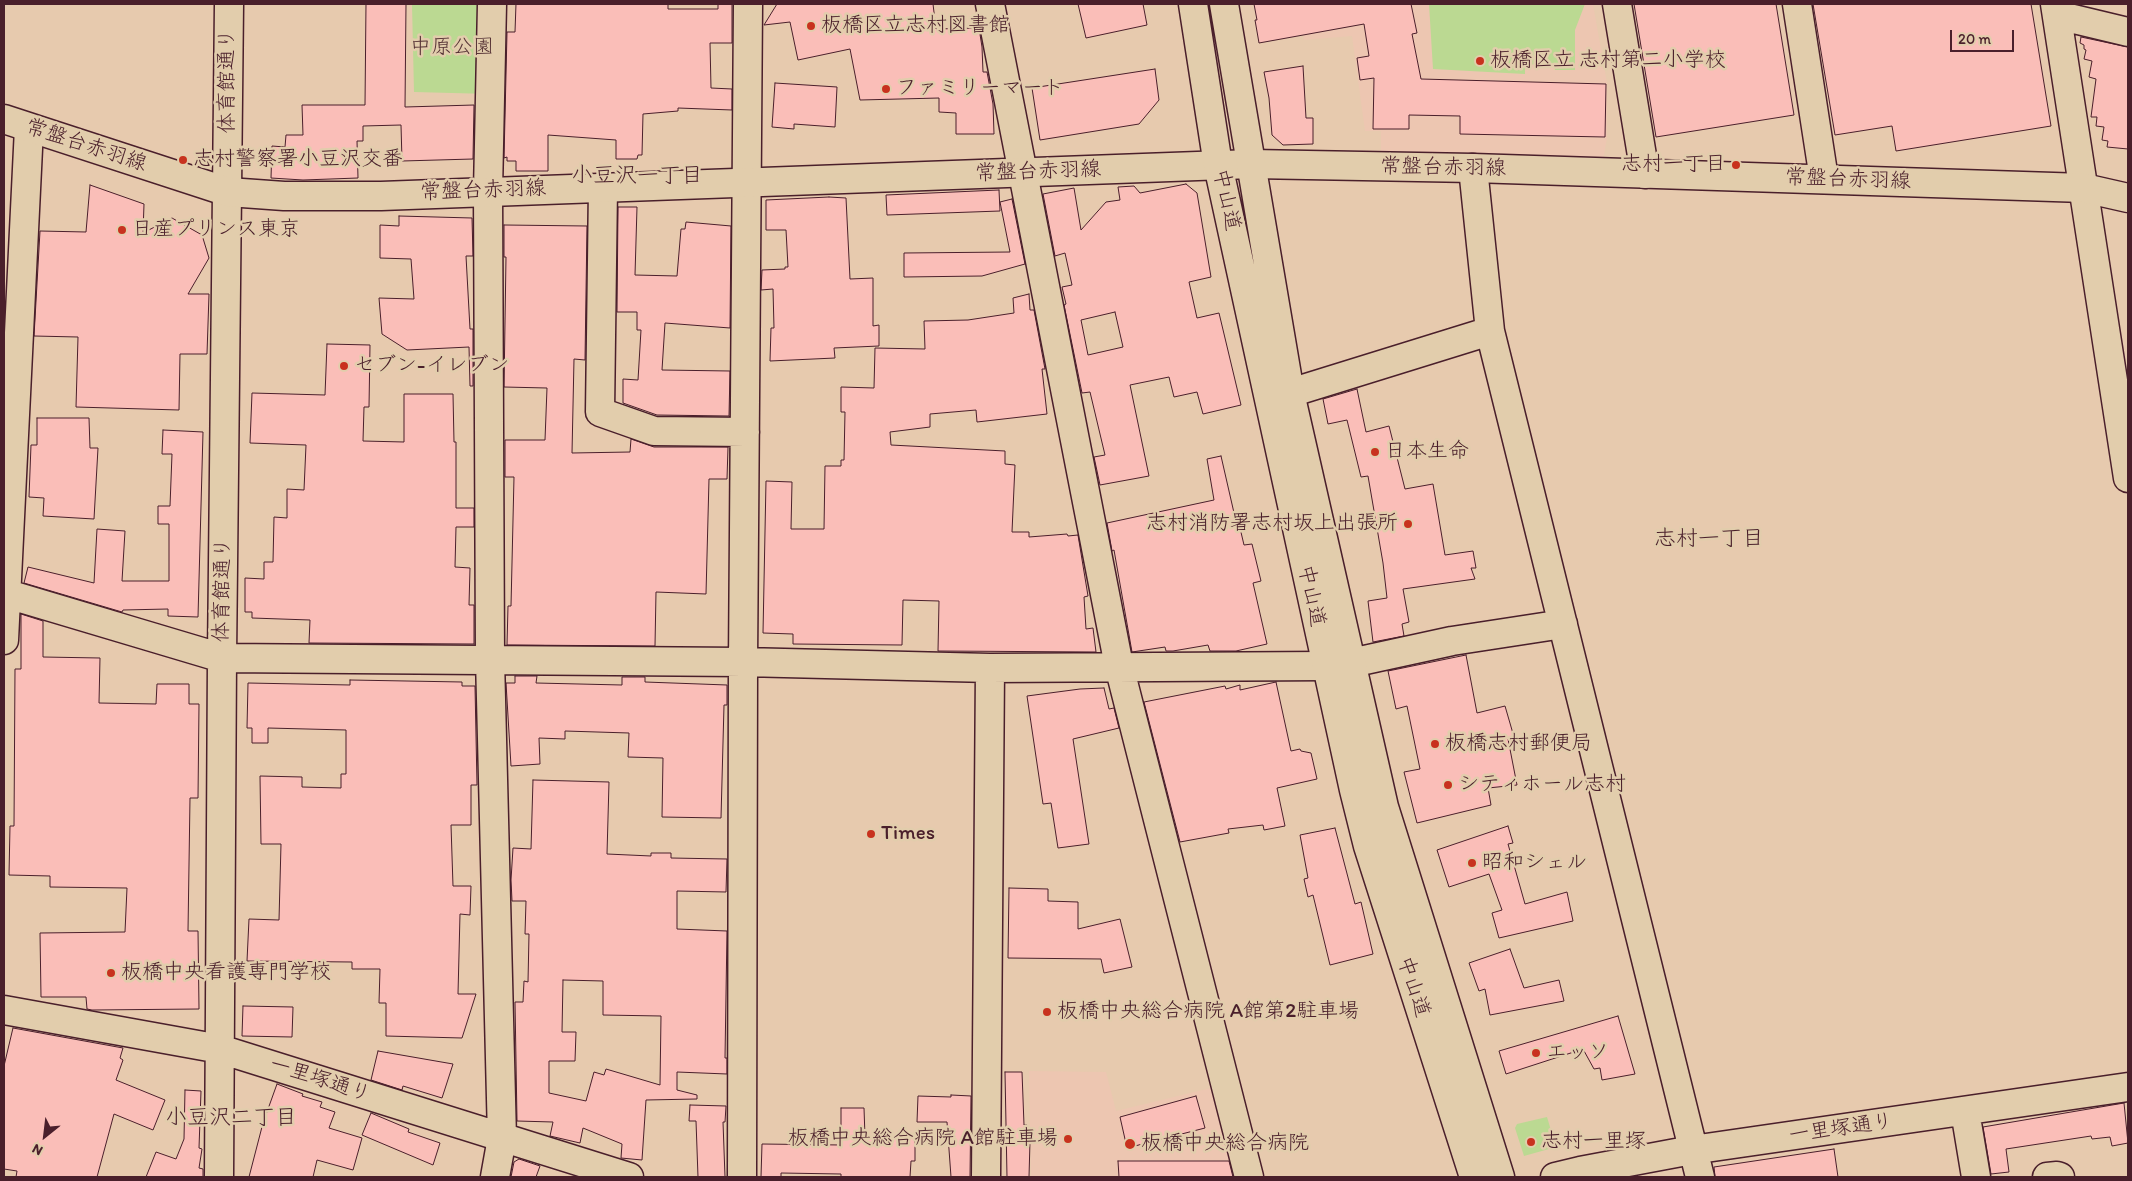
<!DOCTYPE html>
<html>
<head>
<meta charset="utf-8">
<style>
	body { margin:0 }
	#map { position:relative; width:2132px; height:1181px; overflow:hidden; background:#e7caae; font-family:Itim,sans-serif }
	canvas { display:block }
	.frame { position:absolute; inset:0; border:5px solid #4a1f2b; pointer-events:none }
	.north { position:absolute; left:20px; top:1111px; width:50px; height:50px; -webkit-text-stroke:4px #e2cdac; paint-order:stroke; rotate:209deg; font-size:14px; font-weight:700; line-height:20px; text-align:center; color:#4a1f2b }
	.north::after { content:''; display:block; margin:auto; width:18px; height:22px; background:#4a1f2b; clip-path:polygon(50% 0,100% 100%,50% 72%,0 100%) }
	.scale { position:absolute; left:1950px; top:30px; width:64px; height:22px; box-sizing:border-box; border:2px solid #4a1f2b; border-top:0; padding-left:6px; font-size:15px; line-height:18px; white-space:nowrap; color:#4a1f2b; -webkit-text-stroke:4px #e2cdac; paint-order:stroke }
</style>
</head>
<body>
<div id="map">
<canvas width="2132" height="1181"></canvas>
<div class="frame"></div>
<div class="north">N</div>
<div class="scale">20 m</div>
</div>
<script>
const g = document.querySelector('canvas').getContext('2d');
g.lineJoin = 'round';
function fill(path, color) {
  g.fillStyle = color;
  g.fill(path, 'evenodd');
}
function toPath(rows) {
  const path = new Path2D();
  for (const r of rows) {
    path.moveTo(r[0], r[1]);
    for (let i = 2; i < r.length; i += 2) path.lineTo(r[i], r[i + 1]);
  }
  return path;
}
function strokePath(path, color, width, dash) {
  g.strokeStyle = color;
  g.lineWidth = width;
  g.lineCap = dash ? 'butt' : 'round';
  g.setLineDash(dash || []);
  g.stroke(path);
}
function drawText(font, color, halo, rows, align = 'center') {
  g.font = font + ' Itim,"Klee One",sans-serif';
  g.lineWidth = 5;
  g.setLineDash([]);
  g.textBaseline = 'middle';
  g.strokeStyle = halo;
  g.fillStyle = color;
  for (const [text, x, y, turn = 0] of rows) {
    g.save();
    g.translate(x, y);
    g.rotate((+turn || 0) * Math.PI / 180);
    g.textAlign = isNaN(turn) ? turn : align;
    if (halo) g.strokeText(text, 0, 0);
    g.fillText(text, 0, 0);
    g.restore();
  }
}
fill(toPath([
	[1296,4,1593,4,1607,83,1607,138,1603,160,1381,154,1381,131,1365,131,1352,36,1304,40],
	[1029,1071,1106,1072,1116,1111,1215,1087,1237,1177,1031,1177]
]), '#edc6b1');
fill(toPath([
	[412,4,492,4,490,94,414,92],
	[1429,4,1585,4,1575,30,1575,70,1555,70,1554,66,1525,64,1525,74,1433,69],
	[1547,1117,1556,1147,1524,1156,1515,1128,1517,1124]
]), '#bbd992');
const building = toPath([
	[366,4,406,4,405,107,474,105,473,159,402,161,401,125,363,126,363,141,357,141,358,178,303,180,271,178,272,146,285,147,286,135,303,135,302,105,365,105,366,4],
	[516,4,668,4,668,9,718,9,718,4,732,4,732,43,710,43,711,88,732,89,732,110,678,108,678,111,643,114,642,155,638,155,637,159,616,159,616,140,548,135,548,171,516,171,516,161,507,161,507,157,504,158,507,32,515,32,516,4],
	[777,4,933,4,936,29,979,28,982,47,983,72,987,72,993,104,994,134,956,134,956,113,939,112,939,98,860,100,850,49,798,60,790,22,764,25,777,4],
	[1078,4,1143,4,1147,25,1086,38,1078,4],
	[1254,4,1411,4,1417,33,1412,34,1421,79,1606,84,1605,137,1460,134,1460,116,1409,115,1409,129,1373,129,1374,78,1360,80,1357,58,1369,56,1364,24,1259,43,1255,20,1257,20,1254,4],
	[1634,4,1776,4,1794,115,1656,137,1634,4],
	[1813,4,2031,4,2051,126,1896,151,1892,126,1835,135,1813,4],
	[2081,37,2128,47,2128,149,2107,147,2108,141,2102,140,2104,127,2096,126,2097,117,2091,117,2096,79,2089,77,2092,61,2084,59,2086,50,2084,49,2084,45,2080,43,2081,37],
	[1303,66,1306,118,1313,118,1313,144,1283,145,1272,135,1269,98,1264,72,1303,66],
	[1155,69,1159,100,1139,124,1040,140,1032,88,1155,69],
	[775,83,837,87,835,127,794,124,794,129,772,127,775,83],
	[1186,184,1197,193,1211,277,1189,282,1197,318,1219,313,1241,405,1203,414,1197,392,1174,397,1169,377,1130,385,1149,476,1100,485,1094,457,1105,455,1090,392,1082,393,1064,305,1066,304,1062,287,1072,285,1065,253,1055,256,1043,194,1074,188,1081,230,1106,202,1120,200,1118,187,1134,186,1140,193,1186,184],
	[1115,312,1123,347,1088,355,1081,320,1115,312],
	[90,185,144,204,143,233,172,218,202,235,209,258,188,294,209,294,207,354,180,354,179,410,76,407,78,337,34,336,40,231,86,232,90,185],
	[999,190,1000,211,887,215,886,195,999,190],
	[829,197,846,198,850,279,873,278,873,326,879,325,879,346,834,348,835,358,770,361,771,328,774,328,773,289,761,290,762,270,785,269,785,267,788,267,786,230,766,230,766,200,829,197],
	[1012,199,1025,264,982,276,904,277,904,253,1010,252,1000,202,1012,199],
	[618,207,637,207,635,275,677,276,681,229,685,229,686,222,731,226,730,328,665,323,662,370,730,371,729,416,657,415,623,403,623,379,638,380,641,330,637,330,637,312,617,312,618,207],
	[399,216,472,218,473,256,466,256,470,329,473,329,473,386,470,386,469,347,407,350,382,334,379,298,414,299,411,259,380,258,380,225,399,226,399,216],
	[504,225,587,226,585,360,574,359,572,453,630,452,631,439,654,447,728,447,727,479,709,479,706,594,656,592,655,646,507,645,508,606,511,606,514,477,505,477,505,440,545,440,547,388,504,387,506,257,504,257,504,225],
	[1029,294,1030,310,1034,310,1045,369,1042,369,1047,414,977,422,976,410,930,414,930,427,890,432,891,445,1005,451,1005,464,1015,465,1012,532,1029,532,1029,537,1067,534,1068,536,1078,535,1088,596,1084,597,1086,629,1093,628,1096,652,938,651,939,601,903,600,902,645,793,644,793,634,763,633,766,481,792,482,791,529,824,529,825,466,841,466,841,460,844,460,845,412,841,412,841,387,874,388,875,348,925,349,924,321,968,320,1014,313,1013,298,1029,294],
	[327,344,370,345,369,407,364,407,363,441,404,442,404,394,453,394,454,442,456,442,456,508,474,508,474,527,456,527,455,567,470,568,469,605,474,605,474,644,309,643,310,620,252,618,252,612,245,612,245,578,264,579,264,562,273,562,274,517,287,518,287,489,304,490,306,445,250,443,252,393,325,395,327,344],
	[1357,389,1366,432,1389,426,1405,489,1433,484,1445,555,1473,551,1476,568,1471,568,1475,579,1403,589,1409,622,1402,624,1404,636,1373,642,1368,601,1387,598,1383,563,1368,476,1361,477,1347,420,1328,424,1323,399,1357,389],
	[37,418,89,418,90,448,98,448,94,519,43,516,44,498,29,497,31,445,37,445,37,418],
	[163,430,203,432,198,617,168,616,168,609,123,610,122,612,24,583,28,567,94,583,97,529,125,531,122,581,169,581,169,524,158,524,158,506,170,506,172,454,162,454,163,430],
	[1221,456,1237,526,1240,528,1244,545,1252,544,1261,581,1253,583,1267,644,1236,651,1210,651,1208,645,1173,651,1166,651,1165,647,1132,652,1114,550,1112,551,1107,523,1214,500,1207,459,1221,456],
	[21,614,43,621,43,657,100,658,99,703,156,704,157,684,189,684,189,704,199,704,198,798,190,798,188,931,198,931,199,1009,92,1010,87,1009,86,997,41,997,40,933,125,932,127,888,50,887,50,876,9,875,10,826,14,826,15,669,21,669,21,614],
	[1466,655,1477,713,1505,706,1514,737,1508,739,1517,785,1488,788,1491,805,1417,823,1404,772,1420,769,1407,706,1396,709,1388,671,1466,655],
	[515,676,537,676,536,683,622,685,622,677,645,677,645,682,727,685,727,705,724,705,721,818,662,817,663,758,628,757,629,733,565,731,565,739,539,738,540,764,511,766,506,683,515,683,515,676],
	[350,680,462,682,462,686,475,686,477,785,471,785,471,825,451,825,453,886,471,886,470,915,460,914,458,994,476,994,462,1038,386,1036,386,1003,379,1003,380,969,352,969,352,962,247,961,249,919,279,920,281,844,261,844,260,776,302,777,302,787,341,788,341,774,346,774,346,730,268,728,268,743,252,743,252,728,247,728,248,683,350,685,350,680],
	[1276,682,1291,751,1300,749,1301,751,1311,753,1317,779,1277,788,1285,826,1264,830,1263,825,1228,829,1229,833,1180,842,1144,702,1225,686,1226,689,1240,685,1240,690,1276,682],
	[1104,688,1109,709,1114,708,1119,728,1073,739,1089,844,1058,848,1051,803,1043,804,1027,696,1080,689,1104,688],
	[533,780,609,782,607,854,651,856,651,853,671,853,671,858,727,859,726,892,677,891,677,929,727,931,725,1058,727,1058,727,1074,677,1072,677,1090,697,1095,697,1099,646,1100,642,1160,621,1158,622,1144,583,1128,580,1143,550,1136,553,1122,517,1121,515,1002,523,1002,524,981,528,982,529,934,525,934,526,901,512,901,511,880,513,848,531,849,533,780],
	[563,980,603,981,603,1015,661,1016,660,1085,606,1069,604,1075,594,1072,586,1101,549,1093,549,1061,575,1061,576,1032,562,1032,563,980],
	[1508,826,1513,843,1508,844,1525,904,1567,892,1573,921,1499,938,1492,913,1502,910,1489,874,1449,887,1437,850,1508,826],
	[1335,828,1355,904,1361,902,1373,954,1330,965,1313,895,1308,897,1304,879,1308,878,1300,835,1335,828],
	[1009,888,1048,889,1048,901,1078,902,1078,929,1120,919,1132,967,1104,973,1101,959,1008,958,1009,888],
	[1510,949,1524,988,1559,980,1564,1001,1490,1015,1485,989,1479,991,1469,963,1510,949],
	[243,1006,293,1007,292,1037,242,1036,243,1006],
	[1618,1016,1635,1074,1602,1080,1600,1068,1594,1069,1583,1049,1506,1074,1499,1051,1618,1016],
	[13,1028,123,1048,120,1058,123,1060,116,1080,165,1100,153,1130,114,1114,97,1177,16,1177,17,1171,4,1169,4,1066,13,1028],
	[378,1051,453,1064,442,1098,403,1086,402,1090,371,1080,378,1051],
	[1005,1072,1022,1072,1024,1125,1027,1125,1027,1142,1030,1141,1029,1177,1007,1177,1005,1072],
	[277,1084,303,1094,302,1096,322,1102,320,1107,335,1112,329,1128,362,1138,353,1170,317,1160,313,1177,249,1177,263,1123,277,1084],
	[185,1090,201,1091,199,1148,202,1149,199,1168,203,1169,203,1177,146,1177,156,1152,176,1159,184,1139,185,1090],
	[951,1095,971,1096,970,1177,951,1177,947,1122,917,1122,918,1096,951,1097,951,1095],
	[1196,1096,1205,1128,1127,1148,1120,1117,1196,1096],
	[2124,1103,2128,1143,2112,1146,2110,1137,2092,1139,2091,1136,2006,1149,2009,1172,1991,1174,1983,1127,2124,1103],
	[690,1105,726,1106,725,1122,723,1122,725,1177,698,1177,696,1121,689,1121,690,1105],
	[841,1108,864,1108,865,1137,915,1136,915,1161,911,1161,910,1177,841,1177,841,1174,781,1173,781,1177,761,1177,762,1144,841,1145,841,1108],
	[371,1113,409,1129,408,1132,440,1143,433,1165,362,1135,371,1113],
	[1834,1149,1838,1177,1715,1177,1714,1167,1834,1149],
	[519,1159,540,1166,536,1177,511,1177,514,1162,519,1159],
	[1118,1161,1229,1161,1233,1177,1119,1177,1118,1161]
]);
fill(building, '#fabeb8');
strokePath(building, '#4a1f2b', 1);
const minor = toPath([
	[492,4,488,191,490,659,502,1138,495,1177],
	[990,4,1119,666,1249,1177],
	[1617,4,1645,174],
	[1797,4,1824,179],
	[2055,4,2128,478],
	[2057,15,2128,32],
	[1473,168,1490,331,1700,1177],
	[603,187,600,412,654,431,745,432],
	[1290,393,1490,331],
	[4,593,222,658,743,662,990,668,1326,666],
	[4,640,29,128],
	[1351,663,1452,641,1563,624],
	[4,1010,220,1049,629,1177],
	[1965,1111,1976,1177],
	[219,1177,222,658,229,4],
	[742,1177,743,662,748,4],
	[986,1177,990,668],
	[1555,1177,1580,1171,1692,1150,2128,1087],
	[2047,1177,2057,1176,2060,1177]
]);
const major = toPath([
	[4,119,228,192,284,196,381,196,1252,164,1473,168,2084,188,2128,198]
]);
const highway = toPath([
	[1193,4,1218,165,1354,790,1368,846,1474,1177],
	[1224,4,1290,393,1384,807,1500,1177]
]);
strokePath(minor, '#4a1f2b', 31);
strokePath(major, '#4a1f2b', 31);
strokePath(highway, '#4a1f2b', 31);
strokePath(minor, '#e2cdac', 28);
strokePath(major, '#e2cdac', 28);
strokePath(highway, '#e2cdac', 28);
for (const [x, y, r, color] of [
	[811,26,5,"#c8321e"],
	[1480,61,5,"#c8321e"],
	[886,89,5,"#c8321e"],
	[183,160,5,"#c8321e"],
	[1736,165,5,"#c8321e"],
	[122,230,5,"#c8321e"],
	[344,366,5,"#c8321e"],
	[1375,452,5,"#c8321e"],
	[1408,524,5,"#c8321e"],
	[1435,744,5,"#c8321e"],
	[1448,785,5,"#c8321e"],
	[871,834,5,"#c8321e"],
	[1472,863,5,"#c8321e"],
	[111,973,5,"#c8321e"],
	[1047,1012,5,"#c8321e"],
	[1536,1053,5,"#c8321e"],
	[1068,1139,5,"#c8321e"],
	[1531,1142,5,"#c8321e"],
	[1130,1144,6,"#c8321e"]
]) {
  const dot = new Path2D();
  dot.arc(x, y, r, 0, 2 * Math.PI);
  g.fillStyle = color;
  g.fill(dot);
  strokePath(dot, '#e2cdac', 2);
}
drawText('21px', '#4a1f2b', '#e2cdac', [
	["板橋区立志村図書館",821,26],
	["板橋区立 志村第二小学校",1490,61],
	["ファミリーマート",896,89],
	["志村警察署小豆沢交番",193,160],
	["志村一丁目",1726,165,"right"],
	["日産プリンス東京",132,230],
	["セブン-イレブン",354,366],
	["日本生命",1385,452],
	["志村消防署志村坂上出張所",1398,524,"right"],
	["板橋志村郵便局",1445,744],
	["シティホール志村",1458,785],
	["Times",881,834],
	["昭和シェル",1482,863],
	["板橋中央看護専門学校",121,973],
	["板橋中央総合病院 A館第2駐車場",1057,1012],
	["エッソ",1546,1053],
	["板橋中央総合病院 A館駐車場",1058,1139,"right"],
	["志村一里塚",1541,1142],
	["板橋中央総合病院",1141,1144]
], 'left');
drawText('21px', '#553235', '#e2cdac', [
	["中原公園",452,48]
]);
drawText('21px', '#4a1f2b', '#e2cdac', [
	["体育館通り",228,81,-90],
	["常盤台赤羽線",86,146,18],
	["常盤台赤羽線",1443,168,1],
	["常盤台赤羽線",1038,172,-2],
	["常盤台赤羽線",1848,180,2],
	["常盤台赤羽線",483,191,-2],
	["中山道",1226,200,78],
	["体育館通り",223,590,-89],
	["中山道",1311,596,78],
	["中山道",1413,987,72],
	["一里塚通り",320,1080,18],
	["一里塚通り",1841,1129,-8]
]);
drawText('22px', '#4a1f2b', '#e2cdac', [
	["小豆沢一丁目",637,176],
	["志村一丁目",1709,539],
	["小豆沢二丁目",231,1118]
]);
</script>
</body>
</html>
